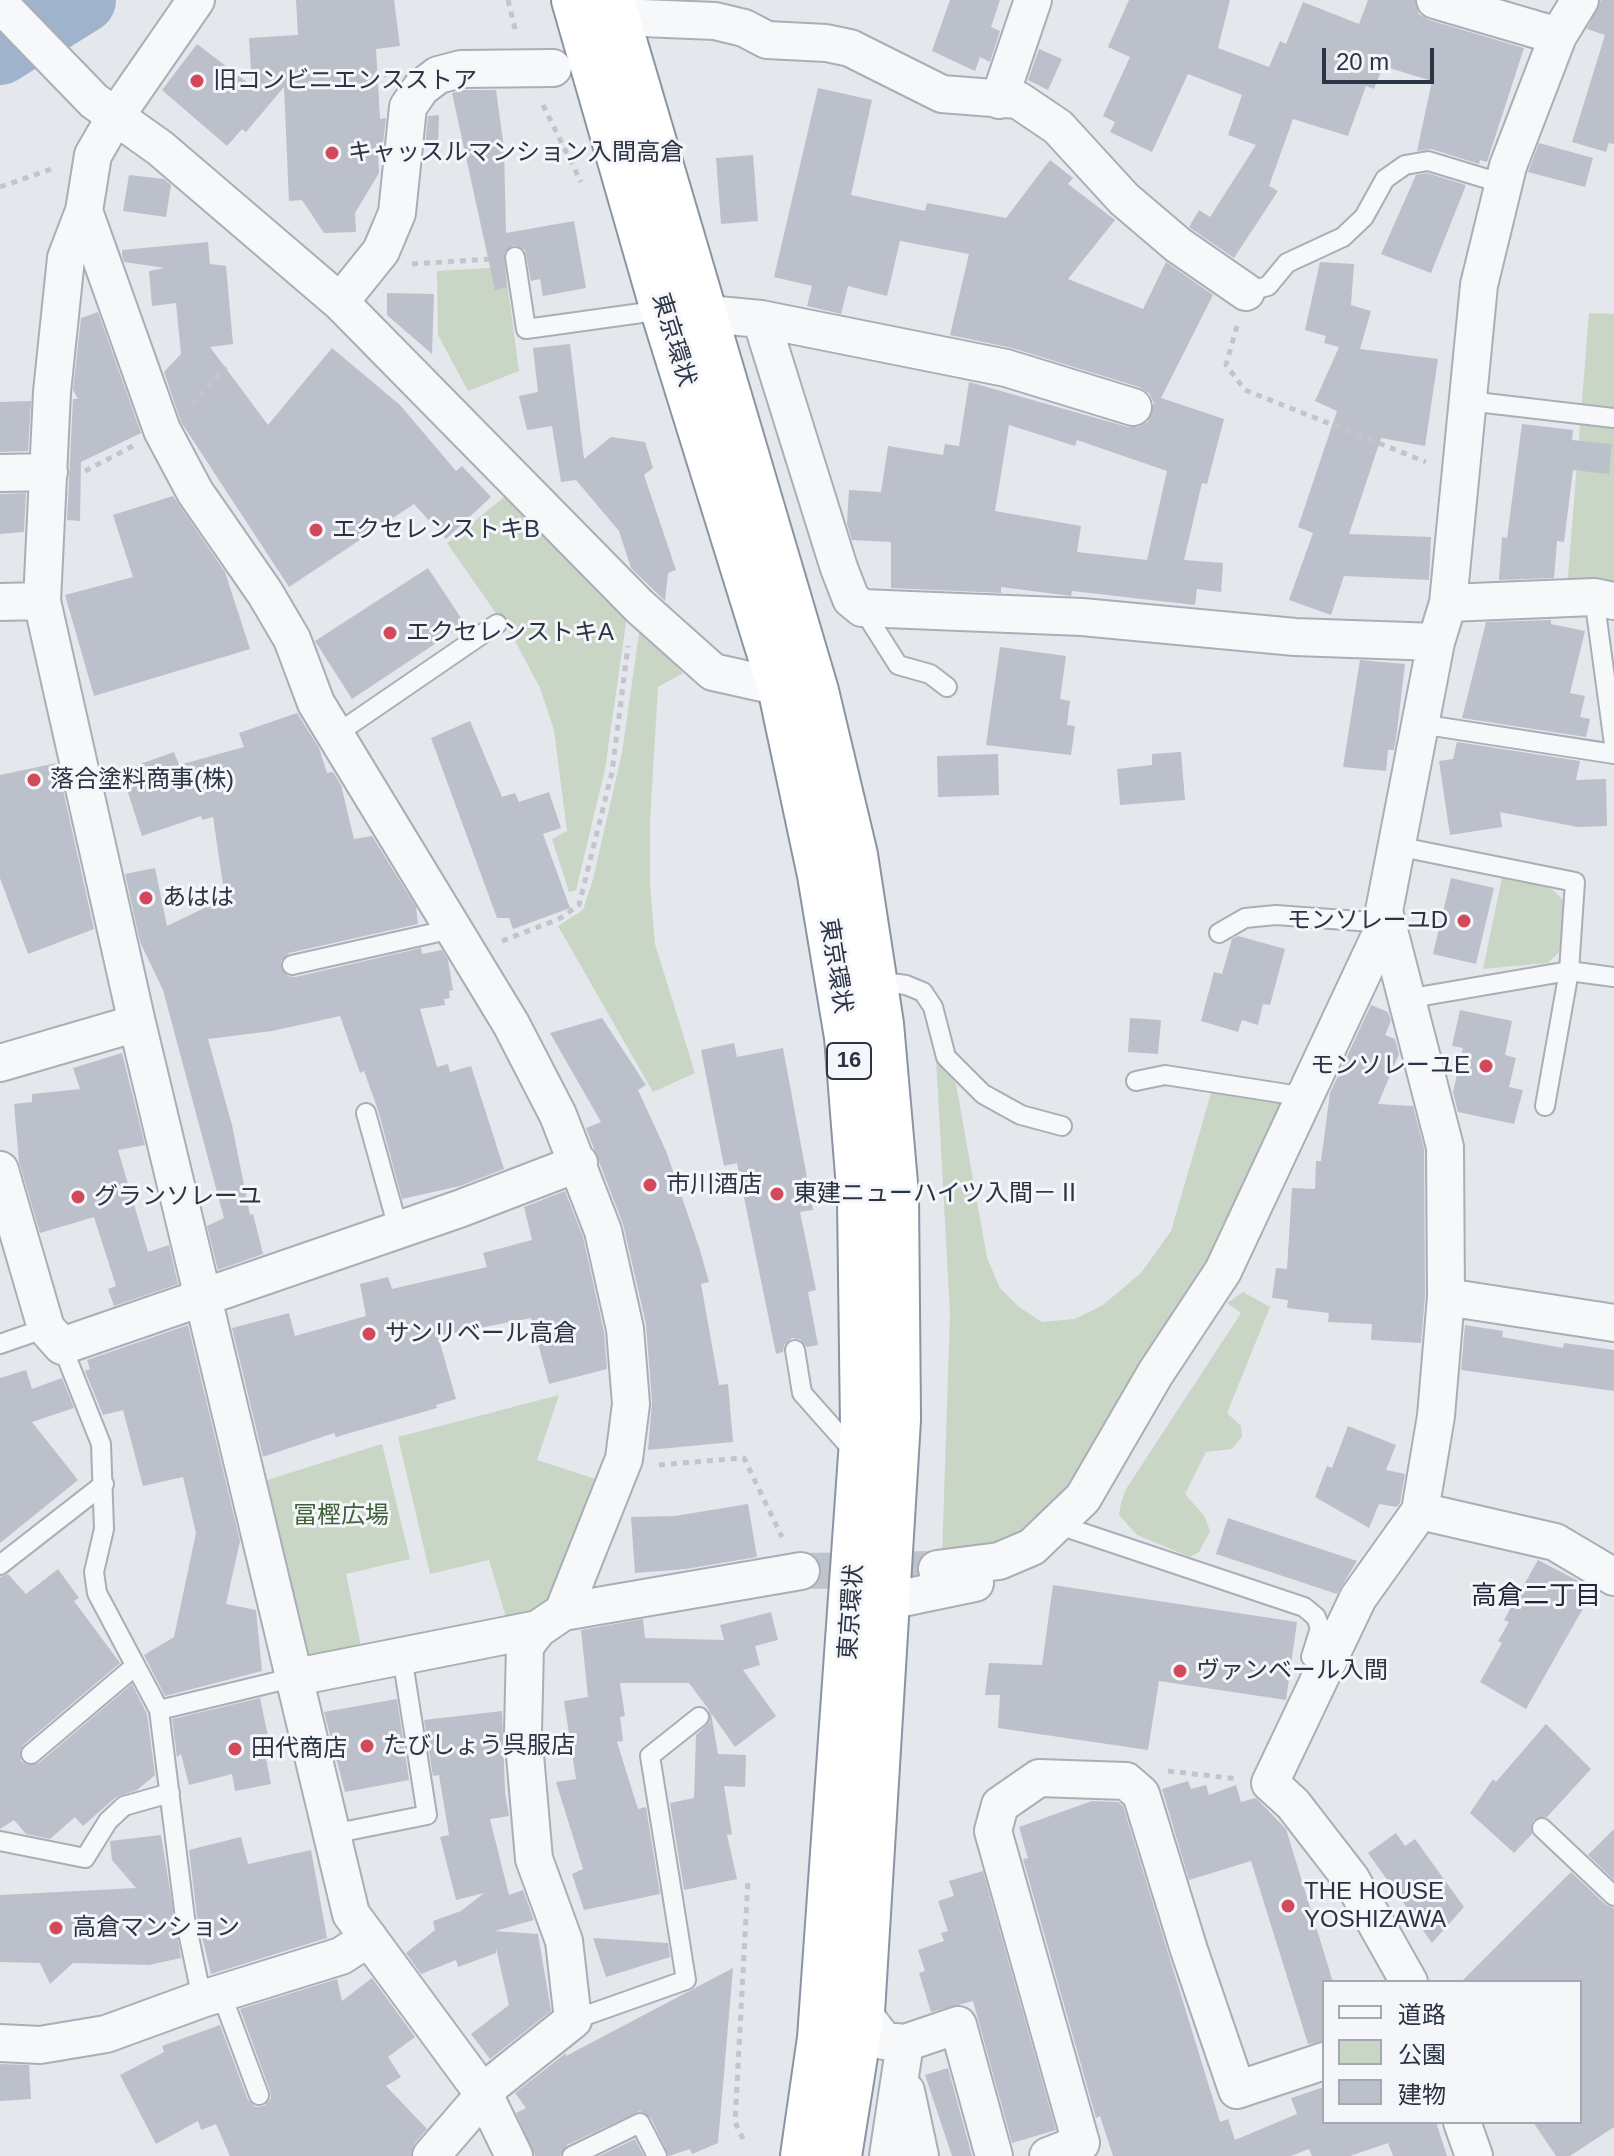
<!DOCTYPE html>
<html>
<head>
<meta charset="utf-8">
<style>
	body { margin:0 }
	#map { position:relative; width:1614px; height:2156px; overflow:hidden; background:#e4e7ec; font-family:Helvetica,"Noto Sans JP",sans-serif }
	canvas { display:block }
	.legend { position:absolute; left:1322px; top:1980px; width:260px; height:144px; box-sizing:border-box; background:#f4f6f9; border:2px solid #a4a8b1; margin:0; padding:10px 14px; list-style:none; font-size:24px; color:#2b3445 }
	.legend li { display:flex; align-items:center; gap:16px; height:40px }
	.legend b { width:40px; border:2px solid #a4a8b1 }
	.scale { position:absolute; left:1322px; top:48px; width:112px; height:36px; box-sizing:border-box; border:4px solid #2b3445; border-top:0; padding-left:10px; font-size:24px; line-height:28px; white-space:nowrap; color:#2b3445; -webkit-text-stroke:6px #f4f6f9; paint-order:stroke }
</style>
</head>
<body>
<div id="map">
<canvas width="1614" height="2156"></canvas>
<ul class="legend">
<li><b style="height:10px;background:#f7f8fa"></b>道路</li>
<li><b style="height:22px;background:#c9d6c5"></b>公園</li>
<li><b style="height:22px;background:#bbc0ca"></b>建物</li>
</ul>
<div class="scale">20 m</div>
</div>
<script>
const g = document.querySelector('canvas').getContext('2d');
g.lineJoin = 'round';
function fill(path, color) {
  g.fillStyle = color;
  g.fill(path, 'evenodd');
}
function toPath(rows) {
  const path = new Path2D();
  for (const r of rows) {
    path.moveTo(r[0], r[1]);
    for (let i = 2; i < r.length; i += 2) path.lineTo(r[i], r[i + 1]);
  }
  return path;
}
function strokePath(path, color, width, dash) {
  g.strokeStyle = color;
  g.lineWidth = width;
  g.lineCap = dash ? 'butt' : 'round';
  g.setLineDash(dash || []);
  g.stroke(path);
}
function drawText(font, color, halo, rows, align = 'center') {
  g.font = font + ' Helvetica,"Noto Sans JP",sans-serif';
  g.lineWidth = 6;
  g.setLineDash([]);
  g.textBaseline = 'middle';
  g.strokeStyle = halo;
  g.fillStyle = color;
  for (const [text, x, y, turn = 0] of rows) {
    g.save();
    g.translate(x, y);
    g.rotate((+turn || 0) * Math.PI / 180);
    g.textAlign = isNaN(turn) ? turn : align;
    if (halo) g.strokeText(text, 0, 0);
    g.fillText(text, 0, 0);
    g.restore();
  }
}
fill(toPath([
	[505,267,519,371,468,391,438,335,437,271],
	[1589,313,1614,314,1614,591,1567,589],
	[508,494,627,616,605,769,576,890,569,892,552,839,567,831,554,730,540,688,514,639,447,543],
	[640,627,683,673,658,687,650,821,650,883,655,944,695,1073,653,1092,558,926,583,910,593,879,622,753],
	[1502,878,1551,888,1564,901,1560,951,1548,963,1483,969],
	[936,1057,956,1084,987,1258,1000,1288,1019,1307,1042,1322,1075,1319,1103,1305,1141,1273,1171,1231,1212,1090,1289,1103,1235,1222,1063,1498,1016,1545,942,1557,950,1314],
	[1243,1292,1270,1307,1227,1413,1241,1426,1242,1437,1232,1449,1206,1452,1185,1494,1205,1517,1210,1531,1199,1552,1190,1557,1137,1535,1119,1515,1121,1503,1126,1489,1241,1313,1227,1303],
	[559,1395,537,1460,602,1481,558,1590,538,1612,508,1624,489,1560,430,1574,398,1437],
	[382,1444,410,1559,346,1574,362,1651,309,1662,267,1480]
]), '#c9d6c5');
strokePath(toPath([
	[0,52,83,0]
]), '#9fb4cc', 66);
fill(toPath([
	[296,0,394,0,400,46,376,49,380,119,386,118,382,151,378,151,379,173,355,213,356,232,324,233,302,200,289,201,284,87,246,132,242,129,227,146,162,90,197,44,252,86,249,38,298,35],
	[950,0,1000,0,991,27,1000,31,990,62,980,57,975,71,932,51],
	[1129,0,1230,0,1218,48,1269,67,1280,41,1286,44,1303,2,1359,24,1368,0,1415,0,1419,14,1429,20,1524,48,1487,162,1480,160,1479,164,1431,149,1417,151,1432,81,1383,66,1374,89,1366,86,1348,136,1293,119,1269,186,1278,191,1234,258,1189,227,1199,210,1210,217,1256,145,1228,135,1242,95,1188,74,1152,152,1110,132,1115,122,1103,116,1130,57,1108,47],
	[1601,0,1614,0,1614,144,1609,143,1606,152,1572,142,1605,35,1587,29],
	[1039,49,1062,59,1048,90,1028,80],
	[818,88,872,100,851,195,925,211,927,203,1006,218,1050,160,1073,178,1068,184,1115,220,1068,279,1143,309,1166,262,1213,295,1161,398,1224,419,1207,484,1202,483,1184,560,1223,563,1221,592,1197,589,1195,605,1072,591,1071,596,1001,587,1001,593,891,588,891,542,852,540,847,524,849,490,881,492,888,446,943,455,945,444,959,446,969,382,1128,427,1138,427,1148,422,1154,403,1149,393,1139,387,1012,348,950,335,969,254,900,241,887,296,848,286,841,314,807,306,812,286,774,277],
	[1009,425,1075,446,1077,440,1167,471,1147,560,1077,552,1081,526,995,511],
	[464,90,496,90,504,148,506,233,574,221,586,288,543,296,540,279,531,281,525,250,514,245,504,253,507,287,495,290,452,93],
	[439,115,438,147,425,148,428,116],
	[1539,143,1593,158,1585,187,1528,172],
	[753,155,758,221,721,224,716,158],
	[1427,173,1466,185,1431,273,1381,254,1416,175],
	[129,175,164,179,171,185,166,217,123,211],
	[208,242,210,264,226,266,233,344,210,347,268,425,332,348,400,405,456,471,462,466,491,497,446,539,414,504,289,587,181,422,164,372,181,354,176,303,152,306,149,271,165,268,124,262,122,255,122,250],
	[1320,262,1354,264,1351,305,1371,311,1360,349,1438,359,1425,446,1381,438,1349,534,1431,537,1429,580,1344,576,1331,615,1289,600,1313,533,1298,527,1337,411,1315,401,1339,347,1324,343,1326,336,1305,330],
	[387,293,434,294,432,354,387,315],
	[98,312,141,433,81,462,80,521,67,520,73,399,78,399,73,390,81,318],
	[570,344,584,459,611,437,645,442,653,468,644,475,676,570,668,573,665,601,631,568,619,531,576,480,561,482,552,426,527,430,519,396,538,392,533,348],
	[31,401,28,451,0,452,0,402],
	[1522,424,1573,430,1572,440,1612,444,1609,474,1573,470,1564,542,1557,541,1554,578,1499,580,1502,537,1507,538],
	[26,493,24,532,0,534,0,494],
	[173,496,225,572,250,649,94,696,65,595,133,577,113,515],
	[428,568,465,624,352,699,315,641],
	[1551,620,1551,624,1585,631,1570,693,1585,696,1580,717,1590,719,1586,737,1462,718,1486,622],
	[1000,647,1066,656,1060,699,1070,701,1067,725,1075,726,1071,755,986,745],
	[1360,660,1405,664,1397,731,1394,750,1388,750,1386,771,1343,767],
	[297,713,319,748,327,773,333,772,341,785,354,839,372,836,416,907,418,924,289,953,281,961,281,968,288,976,295,977,421,948,422,954,442,950,448,960,453,990,449,991,450,998,444,999,445,1005,420,1009,437,1067,448,1064,450,1072,471,1066,504,1169,460,1186,402,1199,378,1110,364,1071,360,1073,340,1016,272,1031,208,1039,232,1125,250,1215,253,1214,263,1254,218,1270,207,1226,224,1218,163,990,140,942,125,874,155,868,167,926,225,898,213,817,202,820,201,816,142,836,121,771,174,752,179,765,244,747,239,733],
	[470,721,502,797,515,793,519,802,549,792,561,828,543,834,570,908,513,929,509,918,497,918,431,738],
	[1457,742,1580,761,1576,780,1606,779,1607,826,1578,827,1500,812,1502,827,1450,835,1439,761,1453,759],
	[1181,752,1185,800,1120,805,1117,769,1152,765,1152,754],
	[998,754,999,795,938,797,937,756],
	[57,763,94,929,28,954,0,878,0,775],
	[1451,878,1494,888,1476,964,1433,954],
	[1238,936,1285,949,1270,1005,1263,1004,1258,1025,1242,1020,1238,1032,1201,1021,1214,972,1222,974,1232,939],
	[1371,1005,1388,1012,1391,1021,1385,1035,1395,1039,1399,1054,1378,1104,1413,1106,1424,1148,1425,1296,1421,1343,1371,1340,1372,1324,1328,1322,1329,1313,1287,1308,1288,1300,1272,1298,1276,1268,1287,1269,1292,1188,1315,1189,1316,1161,1321,1161,1330,1093],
	[1460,1010,1512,1021,1505,1055,1516,1058,1509,1087,1523,1090,1514,1124,1458,1112,1453,1092,1463,1048,1452,1046],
	[602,1018,646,1085,638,1090,666,1151,699,1247,709,1282,701,1284,719,1385,728,1384,733,1442,648,1450,652,1402,646,1324,623,1224,586,1128,601,1122,550,1033],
	[1130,1018,1161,1020,1158,1054,1128,1052],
	[734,1043,737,1057,783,1048,813,1210,800,1212,816,1290,808,1292,818,1345,807,1347,800,1339,792,1338,784,1345,783,1352,776,1354,737,1163,724,1166,701,1050],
	[122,1053,145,1145,118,1150,148,1252,169,1245,178,1284,114,1306,108,1289,116,1286,94,1217,40,1233,19,1162,14,1104,32,1102,32,1094,80,1089,73,1068],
	[565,1191,583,1237,604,1332,607,1369,549,1384,531,1318,438,1336,456,1399,436,1405,437,1408,336,1437,334,1433,263,1457,232,1328,289,1313,295,1336,366,1316,360,1284,388,1277,392,1289,487,1267,483,1253,532,1240,524,1207],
	[188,1325,240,1541,226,1604,256,1610,262,1671,165,1696,144,1655,174,1637,196,1533,183,1477,143,1486,123,1410,103,1415,85,1371,90,1369,87,1360],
	[1465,1325,1503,1331,1502,1337,1563,1348,1564,1343,1614,1350,1614,1391,1461,1370],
	[26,1370,32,1389,62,1378,74,1408,32,1422,78,1480,0,1543,0,1378],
	[1348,1426,1396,1445,1386,1470,1405,1474,1400,1503,1397,1507,1379,1504,1369,1528,1315,1497,1327,1466,1332,1468],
	[748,1504,757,1557,686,1569,635,1573,631,1517,675,1516],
	[1228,1518,1357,1561,1337,1594,1216,1554],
	[1538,1560,1594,1589,1526,1709,1480,1682,1502,1643,1498,1641,1509,1622,1504,1620],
	[58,1569,79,1598,74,1601,120,1663,23,1745,20,1751,21,1761,28,1765,39,1763,132,1684,147,1714,155,1775,137,1790,116,1797,83,1826,75,1817,50,1839,26,1834,14,1820,0,1829,0,1577,8,1574,26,1594],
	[1053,1585,1297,1622,1286,1700,1159,1681,1148,1750,998,1728,1000,1695,985,1695,989,1663,1042,1665],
	[771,1612,778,1640,755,1646,760,1665,743,1670,776,1716,735,1747,711,1713,718,1754,746,1755,745,1787,724,1786,732,1834,727,1835,737,1879,684,1890,670,1803,694,1798,696,1735,710,1722,709,1710,689,1683,620,1683,625,1716,620,1717,623,1741,617,1742,638,1809,646,1807,660,1894,584,1910,572,1874,583,1869,556,1782,576,1779,564,1701,588,1697,581,1630,643,1619,645,1638,724,1640,720,1625],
	[260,1698,269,1741,263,1743,271,1784,235,1791,232,1774,189,1785,181,1754,177,1757,172,1719],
	[397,1699,409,1780,345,1792,324,1712],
	[502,1711,505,1792,509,1816,490,1819,509,1895,523,1890,534,1920,495,1931,538,1934,551,2011,490,2059,471,2034,509,2005,496,1948,496,1953,458,1967,456,1960,421,1974,406,1953,435,1930,433,1921,461,1911,484,1893,456,1900,440,1837,449,1835,439,1775,433,1776,424,1720],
	[1546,1724,1591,1769,1547,1817,1533,1820,1532,1834,1514,1853,1470,1813,1493,1779,1496,1782],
	[1188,1781,1191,1789,1206,1785,1209,1795,1236,1785,1241,1802,1256,1798,1286,1829,1333,1982,1324,1982,1324,2041,1308,2044,1251,1861,1189,1880,1162,1789],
	[1092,1801,1118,1802,1123,1806,1220,2122,1228,2119,1235,2140,1297,2114,1291,2098,1324,2087,1324,2122,1436,2122,1447,2156,1393,2156,1388,2143,1350,2156,1312,2156,1309,2149,1291,2156,1113,2156,1100,2116,1096,2118,1023,1859,1028,1858,1019,1827],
	[1614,1829,1614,1880,1588,1855],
	[1396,1833,1405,1846,1415,1839,1464,1907,1432,1943,1368,1853],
	[161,1835,181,1958,149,1965,73,1963,50,1984,40,1963,0,1962,0,1895,136,1888,112,1860,110,1841],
	[241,1837,248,1864,311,1850,327,1938,211,1974,197,1916,189,1850],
	[983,1871,1056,2130,1012,2143,973,2001,931,2012,919,1973,925,1971,918,1950,944,1941,941,1933,948,1931,938,1901,954,1896,949,1881],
	[1571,1872,1606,1905,1614,1908,1614,2127,1570,2156,1556,2156,1533,2122,1580,2122,1580,1982,1461,1982],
	[593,1938,668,1943,670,1957,606,1977],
	[733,1968,718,2143,692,2154,690,2149,669,2156,651,2118,640,2111,567,2145,560,2156,535,2156,516,2113,526,2108,515,2093,566,2053,566,2056],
	[372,1978,415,2037,388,2057,401,2077,386,2086,427,2129,415,2143,411,2156,230,2156,216,2124,201,2130,198,2121,156,2144,120,2075,164,2052,162,2046,220,2025,248,2100,256,2107,264,2106,271,2098,270,2091,240,2009,337,1979,342,2001],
	[0,2064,29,2065,31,2099,0,2101],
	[948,2068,972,2156,952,2156,925,2075],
	[635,2139,644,2156,599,2156]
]), '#bbc0ca');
strokePath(toPath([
	[801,1571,937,1569]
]), '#bfc3cb', 36, [36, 18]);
const service = toPath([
	[515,257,526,329,663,310],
	[1246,292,1268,286,1287,263,1343,237,1364,217,1385,179,1405,165,1428,161,1504,184],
	[1468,401,1614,418],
	[1594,597,1614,744],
	[862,608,898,665,930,674,947,687],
	[1420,724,1614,754],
	[335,735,497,624],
	[1396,846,1575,882,1569,971,1406,999],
	[1219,933,1245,918,1276,915,1386,923],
	[292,965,452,929],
	[875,981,906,985,923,992,933,1007,946,1057,983,1094,1021,1115,1062,1126],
	[1136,1081,1165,1075,1306,1097],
	[1545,1106,1569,971,1614,977],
	[366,1113,398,1228],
	[0,1344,46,1328],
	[62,1346,101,1444,104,1529,94,1572,97,1593,159,1710,185,1918,202,1999],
	[795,1350,802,1393,856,1454],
	[1065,1527,1304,1607,1316,1617,1320,1628,1311,1657],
	[0,1565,104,1484],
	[159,1710,296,1677],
	[31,1754,134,1667],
	[1542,1828,1614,1896],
	[332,1834,427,1815,402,1656],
	[0,1841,85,1858,108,1821,124,1806,170,1793],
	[221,1993,259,2095],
	[573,2020,686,1980,650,1756,699,1717],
	[572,2156,640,2123,657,2156]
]);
const minor = toPath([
	[196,0,115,117,93,155,84,211,66,258,52,392,42,601,137,1023,351,1914,485,2096,514,2156],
	[1435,0,1558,36],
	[1580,0,1558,36,1508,166,1479,285,1448,603,1436,642,1384,911,1445,1147,1446,1297,1436,1416,1420,1511,1555,1542,1614,1577],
	[0,4,94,101,160,148,340,302,639,606,713,672,780,687],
	[618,17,715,21,744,28,767,40,826,43,850,48,942,94,1018,100,1058,127,1124,199,1178,245,1246,292],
	[999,100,1033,0],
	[84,211,162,430,195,492,265,593,292,639,316,703,511,1024,558,1115,603,1231,625,1329,631,1404,624,1459,563,1612,538,1629,525,1646,523,1732,534,1859,564,1941,573,2020,494,2083,431,2156],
	[340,302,381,251,397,213,408,107,421,88,438,75,461,69,553,68],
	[707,314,761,319,839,568,851,599,862,608,1082,617,1295,637,1436,642],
	[761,319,1006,368,1133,407],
	[0,473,49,472],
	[0,602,42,601],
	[1448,603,1594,597,1614,601],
	[0,1063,137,1023],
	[0,1170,46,1328,62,1346,459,1209,579,1163],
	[1446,1297,1614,1323],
	[937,1569,999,1561,1032,1547,1083,1498,1155,1374,1223,1271,1386,923],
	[889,1601,975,1583],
	[563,1612,801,1571],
	[296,1677,538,1629],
	[1409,1982,1351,1879,1293,1804,1270,1783,1358,1598,1420,1511],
	[862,2012,884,2041,905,2043,958,2025,994,2156],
	[0,2043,40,2045,106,2034,202,1999,341,1956,369,1938],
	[906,2091,920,2156],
	[1462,2122,1474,2156],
	[888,2156,905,2043],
	[1048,2156,1081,2143,993,1831,1000,1805,1039,1778,1126,1781,1141,1794,1189,1950,1237,2090,1324,2061]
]);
const trunk = toPath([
	[574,0,663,310,780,687,820,875,847,1037,860,1200,863,1427,820,2038,803,2156],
	[612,0,816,691,855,855,881,1024,896,1195,898,1420,862,2012,839,2156]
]);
strokePath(service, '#a9aeb7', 22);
strokePath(minor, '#a9aeb7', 40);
strokePath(trunk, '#8b94a3', 48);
strokePath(toPath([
	[508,0,516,33],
	[252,81,386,75],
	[543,105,581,182],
	[0,187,54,168],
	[412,264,490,259],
	[1237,326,1226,365,1245,390,1426,462],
	[192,405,226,367],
	[85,471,133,446],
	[502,941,559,919,579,905,612,772,628,646],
	[659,1465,744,1458,782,1537],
	[1168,1771,1238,1779],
	[743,2139,735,2122,748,1879]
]), '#c2c5cb', 5, [6, 6]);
strokePath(service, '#f7f8fa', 18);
strokePath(minor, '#f7f8fa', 36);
strokePath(trunk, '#fff', 44);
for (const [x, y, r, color] of [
	[197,81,8,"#d1495b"],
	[332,153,8,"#d1495b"],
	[316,530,8,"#d1495b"],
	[390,633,8,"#d1495b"],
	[34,780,8,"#d1495b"],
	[146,898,8,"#d1495b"],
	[1464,921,8,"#d1495b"],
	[1486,1066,8,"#d1495b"],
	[650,1185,8,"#d1495b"],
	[777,1194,8,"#d1495b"],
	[78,1197,8,"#d1495b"],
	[369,1334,8,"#d1495b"],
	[1180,1671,8,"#d1495b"],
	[367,1746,8,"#d1495b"],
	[235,1749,8,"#d1495b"],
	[1288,1906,8,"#d1495b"],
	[56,1928,8,"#d1495b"]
]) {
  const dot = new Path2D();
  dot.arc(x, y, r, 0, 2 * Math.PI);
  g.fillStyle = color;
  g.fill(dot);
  strokePath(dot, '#f4f6f9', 3);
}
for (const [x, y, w] of [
	[849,1061,44]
]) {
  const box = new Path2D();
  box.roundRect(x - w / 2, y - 18, w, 36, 6);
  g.fillStyle = '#f4f6f9';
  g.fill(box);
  strokePath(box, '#2b3445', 2);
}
drawText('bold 22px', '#2b3445', null, [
	["16",849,1061]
]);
drawText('24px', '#2b3445', '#f4f6f9', [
	["旧コンビニエンスストア",213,81],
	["キャッスルマンション入間高倉",348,153],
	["エクセレンストキB",332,530],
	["エクセレンストキA",406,633],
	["落合塗料商事(株)",50,780],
	["あはは",162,898],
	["モンソレーユD",1448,921,"right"],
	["モンソレーユE",1470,1066,"right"],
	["市川酒店",666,1185],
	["東建ニューハイツ入間－Ⅱ",793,1194],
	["グランソレーユ",94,1197],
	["サンリベール高倉",385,1334],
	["ヴァンベール入間",1196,1671],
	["たびしょう呉服店",383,1746],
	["田代商店",251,1749],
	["THE HOUSE",1304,1892],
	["YOSHIZAWA",1304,1920],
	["高倉マンション",72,1928]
], 'left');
drawText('24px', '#2b3445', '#f4f6f9', [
	["東京環状",673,340,73],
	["東京環状",835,966,81],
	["東京環状",852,1612,-86]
]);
drawText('24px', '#3f6138', '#f4f6f9', [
	["冨樫広場",341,1516]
]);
drawText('26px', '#1d2536', '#f4f6f9', [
	["高倉二丁目",1536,1597]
]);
</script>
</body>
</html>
